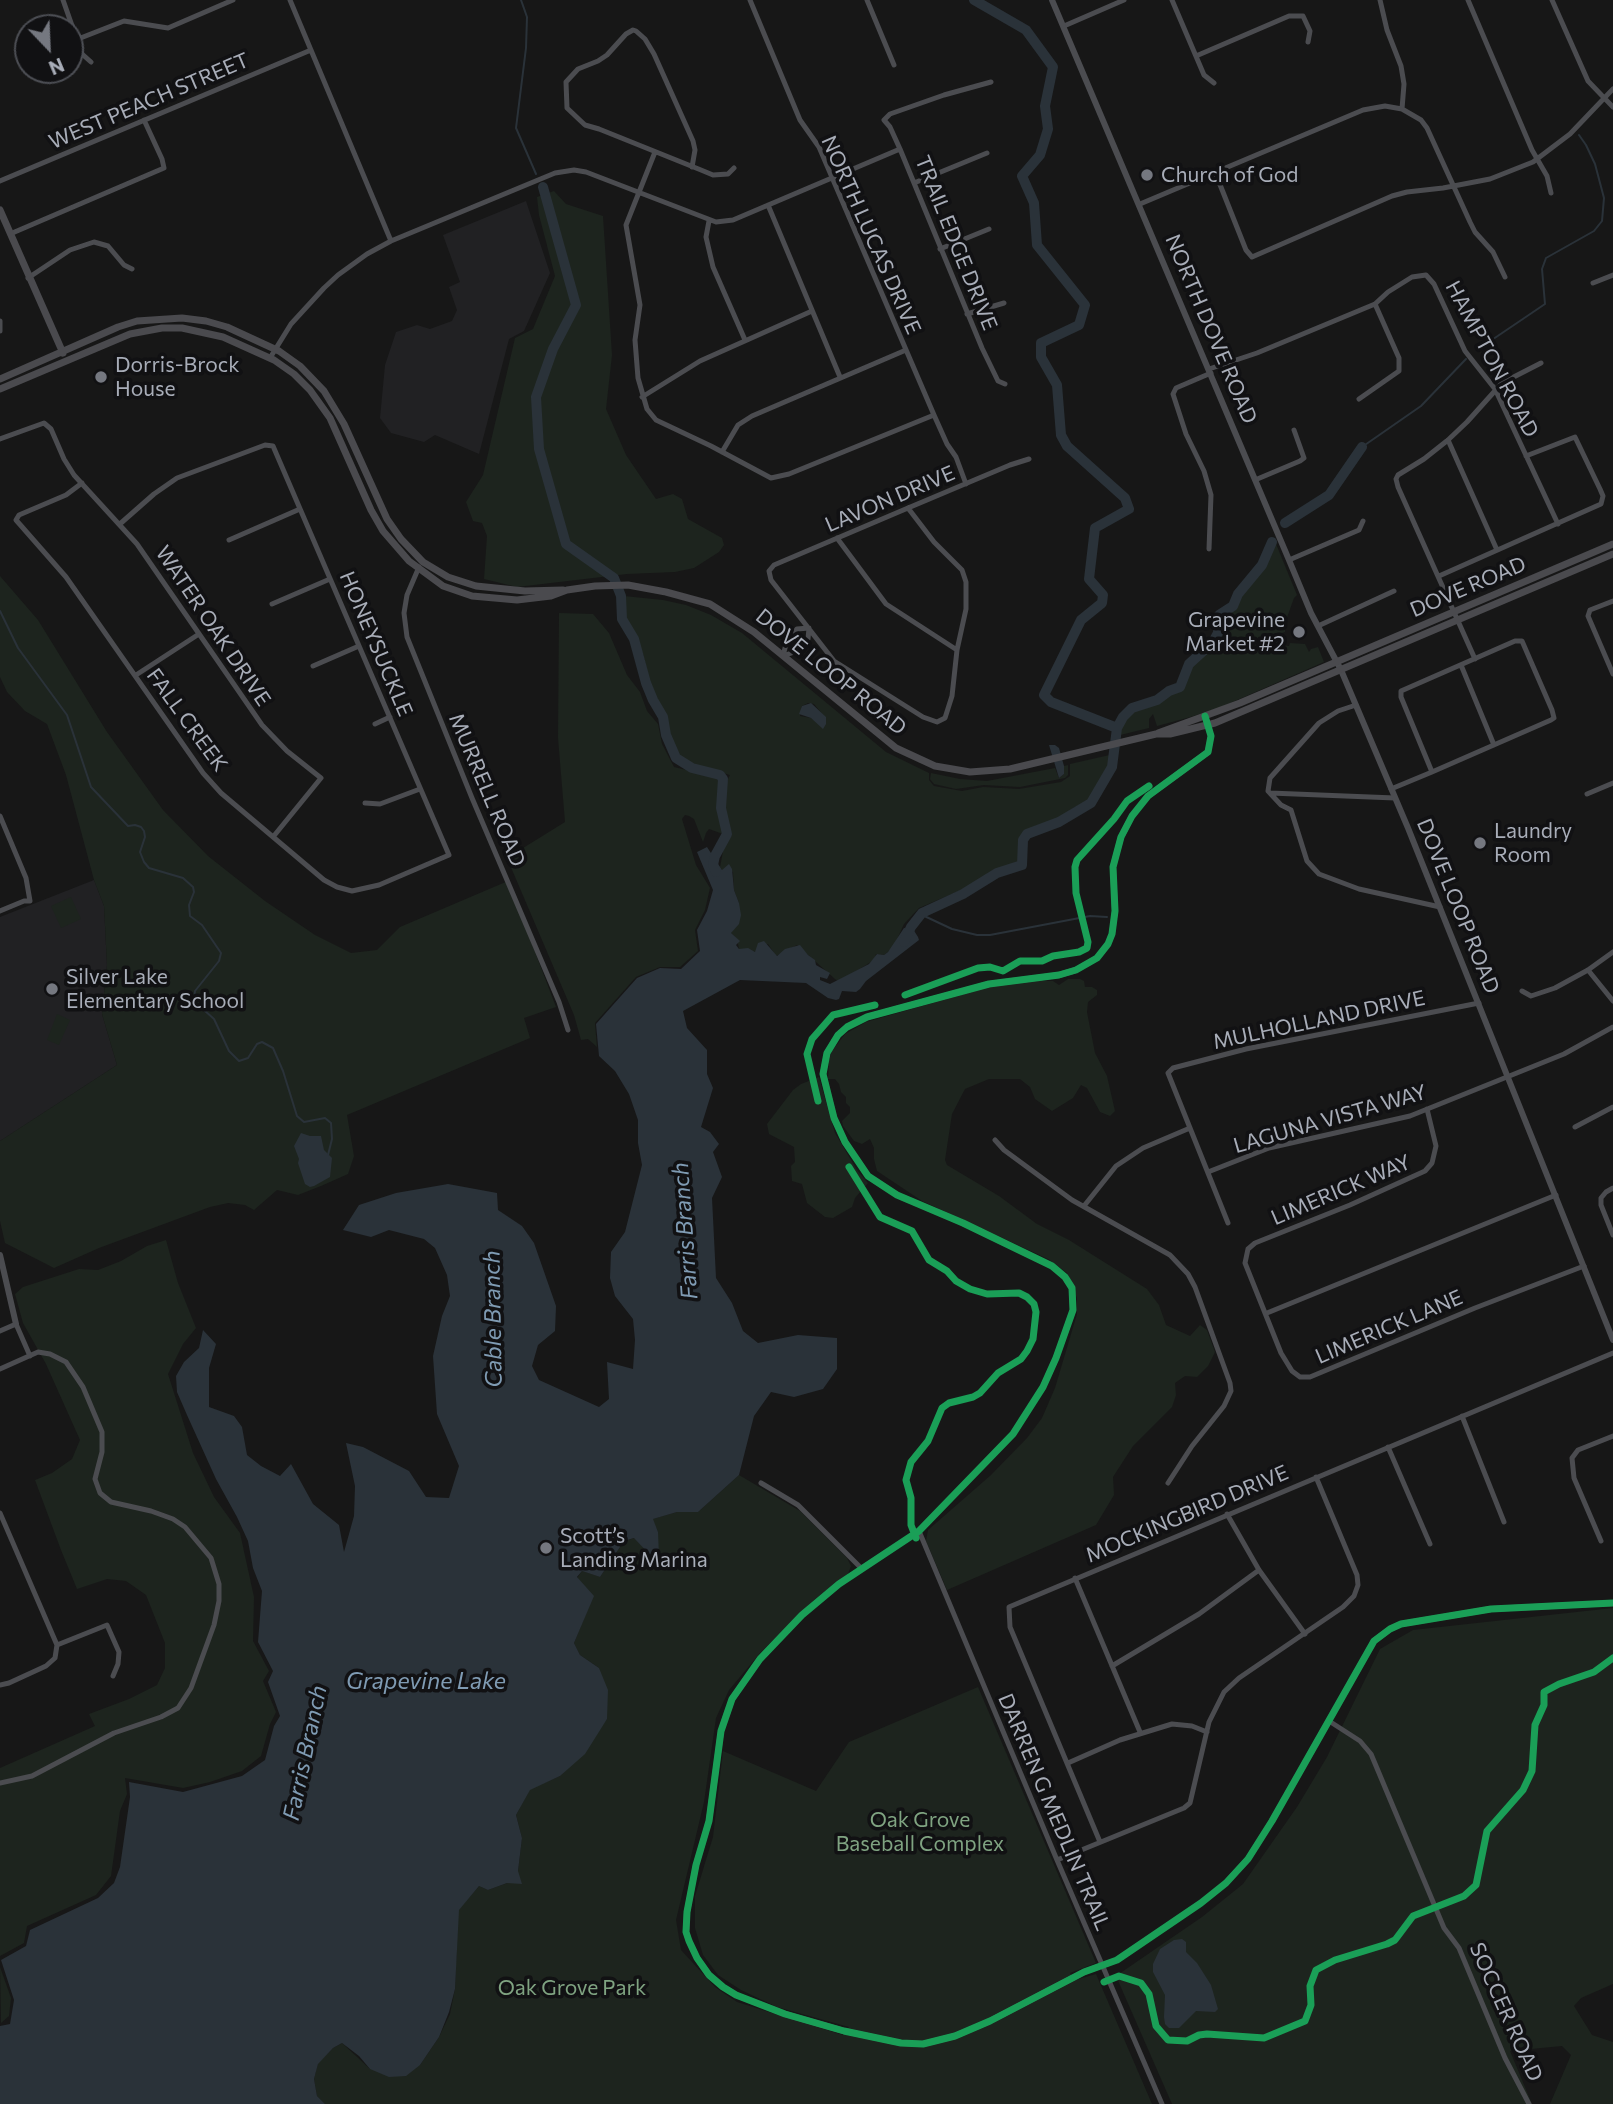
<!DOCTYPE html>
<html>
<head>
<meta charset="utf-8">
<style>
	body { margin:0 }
	#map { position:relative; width:1613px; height:2104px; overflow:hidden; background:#171717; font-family:Commissioner,sans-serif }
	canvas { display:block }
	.north { position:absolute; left:14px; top:14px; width:70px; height:70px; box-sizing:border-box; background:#111113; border:2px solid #4d4f55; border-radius:50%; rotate:157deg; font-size:19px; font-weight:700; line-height:28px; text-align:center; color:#a8adb8 }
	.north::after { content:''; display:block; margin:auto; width:24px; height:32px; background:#757880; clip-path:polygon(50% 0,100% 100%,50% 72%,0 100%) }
</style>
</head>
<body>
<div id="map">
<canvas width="1613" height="2104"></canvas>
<div class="north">N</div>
</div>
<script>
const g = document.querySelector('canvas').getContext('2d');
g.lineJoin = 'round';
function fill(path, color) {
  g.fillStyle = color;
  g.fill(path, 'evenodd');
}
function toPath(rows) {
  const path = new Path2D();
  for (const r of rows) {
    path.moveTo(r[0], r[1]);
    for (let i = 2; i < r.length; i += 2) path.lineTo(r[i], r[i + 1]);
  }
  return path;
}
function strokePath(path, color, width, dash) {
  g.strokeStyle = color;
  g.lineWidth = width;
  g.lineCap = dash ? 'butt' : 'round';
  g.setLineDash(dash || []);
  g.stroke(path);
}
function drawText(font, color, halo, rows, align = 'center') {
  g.font = font + ' Commissioner,sans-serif';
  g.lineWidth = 7;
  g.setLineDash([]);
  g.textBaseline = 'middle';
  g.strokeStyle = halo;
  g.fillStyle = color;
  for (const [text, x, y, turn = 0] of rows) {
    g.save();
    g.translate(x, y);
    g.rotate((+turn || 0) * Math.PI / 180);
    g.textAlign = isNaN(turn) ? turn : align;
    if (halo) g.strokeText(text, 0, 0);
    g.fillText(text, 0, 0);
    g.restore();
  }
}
fill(toPath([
	[526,201,550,273,524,331,509,339,479,454,435,435,424,442,391,433,380,418,385,365,396,332,417,325,430,329,452,321,457,310,449,287,460,282,443,235],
	[94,880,104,906,107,965,102,1014,117,1065,0,1141,0,917]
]), '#212123');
fill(toPath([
	[554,191,566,204,603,216,612,355,606,409,626,455,656,499,673,494,682,499,688,519,722,538,724,545,719,552,694,568,675,572,627,574,517,587,484,579,487,536,482,523,473,521,466,502,483,475,515,338,533,329,555,276,539,215,537,197],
	[1274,539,1297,595,1294,598,1285,623,1285,632,1282,633,1280,645,1289,646,1290,643,1305,644,1309,652,1311,649,1318,647,1324,662,1219,708,1187,718,1157,726,1153,714,1149,719,1149,728,1116,736,1117,728,1127,712,1157,700,1169,691,1180,687,1189,664,1213,642,1218,633,1219,615,1233,606,1238,594,1262,565],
	[0,576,38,620,107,732,163,810,208,856,265,901,315,935,351,953,377,950,400,927,508,881,556,1007,524,1018,530,1038,347,1115,354,1156,348,1174,321,1186,298,1195,277,1190,254,1210,245,1205,228,1203,210,1207,99,1248,54,1268,5,1243,0,1221,0,1141,117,1065,102,1014,107,965,104,906,94,880,66,775,47,724,25,711,7,692,0,677],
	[624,596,663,600,686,605,711,615,742,633,886,752,929,773,929,780,934,786,962,791,983,787,1019,789,1061,782,1070,776,1070,764,1114,754,1109,769,1089,801,1075,807,1056,820,1035,826,1021,836,1019,862,1016,865,1002,867,991,871,983,878,959,891,919,908,904,924,893,948,884,955,876,954,874,960,847,977,838,981,835,979,797,945,776,956,768,944,756,952,739,949,737,939,731,933,739,903,734,890,733,872,722,870,720,867,724,846,732,835,726,817,725,785,730,775,697,766,683,759,676,751,668,732,662,708,653,695,643,654,624,619],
	[808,703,814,704,824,716,819,723,811,718,800,716,802,706],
	[559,613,593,614,609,633,627,675,640,692,647,711,658,724,662,744,674,767,712,776,717,778,719,782,717,808,723,834,709,829,706,833,703,842,694,819,689,816,685,815,682,819,696,865,710,888,705,910,695,930,698,951,680,967,660,967,636,977,595,1023,597,1047,588,1039,581,1040,574,1015,507,858,565,822,558,738],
	[1068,765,1068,775,1065,778,1020,787,984,785,956,789,934,784,930,779,931,773,960,779,987,781,1055,768,1059,778,1064,774,1064,766],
	[71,897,81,919,61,928,51,906],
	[1068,979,1080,979,1084,981,1085,987,1092,987,1097,990,1097,995,1088,1002,1087,1012,1095,1053,1107,1076,1115,1111,1110,1116,1100,1112,1087,1088,1081,1085,1073,1098,1052,1111,1035,1099,1030,1087,1020,1079,989,1079,965,1089,952,1114,945,1160,947,1165,999,1196,1037,1224,1069,1240,1147,1289,1159,1305,1166,1325,1190,1336,1200,1325,1207,1330,1215,1352,1208,1366,1197,1377,1185,1376,1175,1383,1176,1395,1172,1407,1133,1446,1113,1477,1114,1495,1096,1525,947,1590,926,1541,928,1530,991,1475,1027,1438,1042,1418,1055,1388,1077,1314,1077,1298,1067,1273,1048,1259,922,1201,877,1171,874,1159,874,1148,870,1139,862,1144,854,1141,843,1126,842,1121,850,1113,850,1107,846,1103,846,1097,841,1092,839,1084,835,1079,828,1079,829,1060,832,1051,845,1034,866,1022,989,987,1032,981,1053,981,1059,985],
	[57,1014,70,1020,59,1045,47,1040],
	[819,1077,835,1133,857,1170,868,1183,855,1198,852,1207,833,1218,825,1217,807,1203,802,1184,792,1181,791,1166,795,1162,794,1147,769,1134,767,1124,793,1090,801,1084],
	[166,1240,178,1283,196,1328,183,1344,168,1374,193,1453,214,1497,240,1533,254,1597,253,1641,269,1671,263,1681,276,1712,270,1724,261,1756,242,1771,210,1782,183,1788,125,1778,127,1794,120,1811,111,1876,96,1895,27,1926,24,1943,0,1956,0,1768,95,1726,89,1714,129,1699,157,1685,165,1668,165,1643,146,1595,126,1581,107,1579,77,1589,61,1550,35,1480,52,1473,72,1459,80,1440,46,1364,23,1323,15,1294,23,1287,79,1269,98,1270,121,1261,147,1246],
	[739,1475,800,1511,847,1558,851,1566,848,1574,814,1600,761,1652,729,1690,716,1718,704,1802,676,1920,681,1950,715,1987,737,2002,843,2035,849,2027,777,2007,741,1990,718,1975,703,1955,695,1928,695,1896,713,1837,723,1751,816,1791,849,1742,978,1687,1096,1963,1070,1973,1075,1980,1096,1974,1152,2104,325,2104,317,2096,314,2079,318,2063,333,2048,342,2043,370,2069,420,2065,439,2037,450,2014,455,1989,458,1910,479,1886,488,1890,507,1883,518,1871,522,1838,516,1815,530,1789,560,1776,607,1719,599,1668,580,1655,574,1643,593,1596,577,1578,582,1571,600,1577,624,1541,635,1538,650,1555,658,1532,652,1519,677,1512,698,1512],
	[1613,1608,1613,1984,1581,1998,1574,2006,1592,2035,1613,2042,1613,2104,1550,2104,1571,2055,1562,2046,1510,2051,1532,2104,1172,2104,1116,1976,1202,1917,1243,1884,1297,1807,1327,1757,1380,1649,1413,1630],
	[0,1967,11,1998,9,2016,1,2023]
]), '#1d241e');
fill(toPath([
	[811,703,826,717,826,724,823,729,811,718,799,714,802,706],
	[1049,745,1055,745,1059,748,1064,766,1064,774,1059,778],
	[707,847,722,870,729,864,732,869,734,890,739,903,741,915,739,924,731,933,740,941,736,945,739,949,748,948,755,952,758,943,764,941,777,956,785,949,800,945,808,955,815,960,816,965,830,973,827,979,820,977,820,980,830,984,869,964,877,954,884,955,888,952,904,928,913,929,918,937,919,940,866,981,860,989,856,992,842,991,839,999,836,1000,828,998,806,983,740,980,683,1011,687,1028,707,1050,707,1074,713,1088,701,1127,710,1132,719,1144,713,1152,722,1177,712,1198,716,1278,732,1303,743,1331,758,1343,798,1335,837,1338,837,1369,823,1389,794,1397,771,1392,754,1416,739,1475,698,1512,677,1512,653,1519,658,1532,659,1557,650,1555,634,1538,624,1541,600,1577,582,1571,577,1577,594,1596,574,1643,580,1655,599,1668,608,1690,607,1719,585,1754,560,1776,530,1790,516,1815,522,1838,518,1871,522,1884,507,1883,488,1890,479,1886,459,1910,455,1989,449,2012,439,2037,420,2065,406,2076,389,2077,370,2069,359,2056,342,2043,333,2048,318,2064,314,2079,317,2096,325,2104,0,2104,0,2026,10,2024,14,2000,1,1960,26,1946,30,1930,98,1898,114,1883,120,1867,130,1797,129,1782,183,1792,242,1776,265,1760,274,1726,280,1716,268,1682,273,1671,258,1642,262,1591,253,1568,248,1541,237,1517,216,1479,187,1415,177,1392,176,1376,184,1362,199,1348,203,1330,216,1344,209,1368,209,1407,234,1416,242,1427,247,1455,261,1466,280,1476,291,1464,313,1504,339,1525,344,1552,354,1516,355,1486,346,1443,363,1447,409,1471,426,1497,449,1498,459,1466,437,1414,433,1356,442,1316,450,1296,447,1275,435,1248,424,1239,389,1230,371,1237,343,1230,359,1205,396,1193,448,1184,497,1193,498,1210,522,1226,534,1243,556,1306,555,1331,538,1345,532,1366,539,1380,599,1407,609,1399,607,1362,633,1369,635,1340,633,1319,615,1296,610,1278,611,1252,625,1232,642,1165,638,1143,638,1120,629,1094,615,1071,599,1056,596,1024,637,978,660,968,681,969,700,951,697,930,707,911,713,890,697,852],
	[301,1133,310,1136,321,1136,324,1150,332,1158,330,1177,314,1186,310,1187,305,1184,298,1163,299,1159,294,1146],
	[1182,1939,1186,1942,1186,1952,1197,1963,1211,1985,1218,2009,1215,2012,1196,2011,1179,2028,1169,2028,1165,2024,1164,2017,1165,1995,1153,1972,1153,1964,1160,1949,1174,1940]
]), '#2a3239');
strokePath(toPath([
	[521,0,527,17,526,48,516,128,536,174],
	[1477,350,1545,304,1542,269,1546,258,1594,231,1602,221,1604,198,1595,164,1586,145,1579,135],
	[1362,447,1421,406,1466,359],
	[0,611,18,648,67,715,91,787,128,826,135,825,141,827,144,831,145,837,140,852,144,862,149,868,183,878,193,887,194,892,189,905,190,916,202,925,221,953,219,961,195,991,194,1001,214,1019,229,1051,239,1061,248,1058,257,1044,262,1042,273,1048,283,1071,297,1116,304,1122,325,1118,331,1123,332,1139,328,1155],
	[920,914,952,929,977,935,990,935,1090,916,1107,917]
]), '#2a3239', 2);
strokePath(toPath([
	[543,187,576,305,553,349,536,397,539,449,566,544,614,578,621,596,622,619,634,639,646,683,653,700,663,717,666,735,676,758,692,768,720,775,723,779,721,808,727,834,715,856,713,865,716,872],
	[1285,523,1329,495,1362,447],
	[1117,728,1123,717,1132,708,1157,700,1169,691,1180,687,1189,664,1213,642,1218,633,1219,615,1233,606,1238,594,1262,565,1272,542],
	[904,942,911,927,922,913,963,894,997,873,1022,865,1023,840,1027,834,1059,822,1091,803,1112,767,1116,736,1117,728,1051,702,1044,695,1081,620,1102,603,1103,595,1089,579,1095,528,1129,509,1125,498,1067,446,1061,435,1057,385,1041,357,1041,343,1079,325,1085,305,1037,245,1034,203,1022,176,1040,155,1048,129,1045,106,1053,67,1026,30,974,0]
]), '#2a3239', 10);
strokePath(toPath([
	[63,0,82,54,91,62],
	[290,0,391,241],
	[750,0,800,120,819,147,934,415,947,444,956,457,966,484],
	[867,0,894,65],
	[1172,0,1204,75,1214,83],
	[1380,0,1387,30,1401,66,1404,84,1402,109],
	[1468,0,1532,150,1547,176,1551,193],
	[1552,0,1588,81,1613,107],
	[1064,26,1124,0],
	[78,39,124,21,168,28,233,0],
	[1196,56,1289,16,1303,16,1310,31,1308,42],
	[991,82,944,95,890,114,884,120,890,127,900,149,982,348,998,381,1005,384],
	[655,152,626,225,640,305,635,340,638,378,647,409,656,420,711,446,771,478,789,474,934,415],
	[692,167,695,150,693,141,654,54,645,39,636,31,633,30,626,34,607,55,598,61,578,69,566,82,567,108,585,125,599,129,701,170,713,175,728,174,734,168],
	[1215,172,1246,250,1252,257,1392,196,1407,192,1443,188,1490,179,1533,162,1570,134,1613,89],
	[0,181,311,50],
	[914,183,987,153],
	[1140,204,1363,110,1385,106,1402,109,1421,120,1427,128,1470,222,1475,232,1493,252,1505,277],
	[768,205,840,377],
	[709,221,706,237,713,267,745,340],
	[10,234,164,168,162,159,144,120],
	[940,249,989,229],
	[28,278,70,250,94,242,108,246,124,265,132,269],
	[1593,283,1613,275],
	[967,314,1004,303],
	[0,321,0,331],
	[270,358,291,324,324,288,338,275,367,254,391,241,555,173,574,170,586,172,716,222,733,220,900,149],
	[1209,369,1257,353,1375,304,1388,292,1412,277,1426,275,1434,284,1465,351,1495,389,1558,524],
	[642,397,700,361,812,311],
	[1359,399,1399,371,1399,358,1375,304],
	[0,439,44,423,51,429,64,459,74,475,137,544,262,725,287,751,321,778,273,837],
	[1448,440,1497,550],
	[722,452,738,425,752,416,906,350],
	[1255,480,1300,461,1304,458,1294,430],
	[82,483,66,495,19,515,16,520,66,577,203,773,221,793,324,880,337,887,352,891,379,885,449,855,273,446,265,445,177,478,154,494,121,523],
	[908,508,934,542,962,570,966,582,966,609,957,650,952,696,945,718,937,722,923,717,834,661,771,580,769,571,774,565,908,508,1010,465,1029,459],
	[837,538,886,604,957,650],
	[229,540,300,509],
	[1209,549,1211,495,1204,471,1186,434,1173,394,1176,388,1211,373],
	[1289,560,1359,530,1363,521],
	[419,567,407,595,404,613,407,637,472,798,559,1002,568,1030],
	[1439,576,1601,504,1603,496,1600,489,1575,437,1526,456],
	[1613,601,1590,610,1588,616,1613,674],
	[272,604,330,579],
	[1318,626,1394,591],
	[809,628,808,639,797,651,783,656,787,640,797,629,809,628],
	[1475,659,1398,487,1396,479,1398,475,1424,459,1448,440,1467,422,1502,383,1541,363],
	[1461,665,1494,745],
	[313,666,359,646],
	[136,675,199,634],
	[1356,705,1338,711,1319,723,1270,778,1268,791,1281,805,1291,810,1307,861,1319,874,1359,889,1440,907],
	[375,724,390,717],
	[1391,789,1432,772,1551,720,1554,718,1552,710,1522,641,1515,641,1401,691,1401,697,1432,772],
	[1270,793,1395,798],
	[1587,794,1613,783],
	[365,803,380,804,420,789],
	[0,816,26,878,30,901,24,901,0,911],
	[1588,970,1613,1001],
	[1522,991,1531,996,1555,988,1588,970,1613,952],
	[1427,1109,1436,1146,1432,1163,1425,1171,1350,1205,1255,1243,1248,1249,1245,1263,1281,1353,1292,1371,1300,1377,1310,1377,1475,1308,1584,1266],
	[1575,1127,1613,1107],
	[995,1140,1004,1150,1072,1200,1170,1255,1188,1274,1195,1287,1230,1383,1231,1391,1224,1406,1192,1446,1168,1483],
	[1208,1172,1269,1148,1410,1116,1564,1054,1613,1027],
	[1613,1188,1606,1192,1601,1198,1601,1205,1613,1235],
	[1084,1206,1116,1166,1143,1148,1190,1128],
	[1228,1223,1168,1073,1173,1068,1246,1049,1479,1003],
	[1267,1313,1556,1195],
	[0,1331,16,1324,30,1356],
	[0,1369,38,1352,50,1354,66,1362,83,1387,102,1432,102,1452,95,1479,100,1493,111,1502,151,1511,173,1519,185,1527,211,1558,219,1584,219,1601,214,1625,191,1688,178,1708,161,1717,114,1733,32,1776,0,1783],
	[1462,1416,1504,1522],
	[1388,1447,1430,1544],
	[761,1483,798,1505,862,1569],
	[0,1513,57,1645,55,1658,46,1666,9,1683,0,1685],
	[1227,1514,1259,1570,1305,1634],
	[919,1531,1057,1860,1162,2104],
	[1601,1541,1574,1478,1572,1458,1578,1450,1613,1436],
	[1075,1578,1140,1732],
	[57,1645,107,1625,119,1652,118,1664,113,1676],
	[1112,1666,1199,1614,1259,1570],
	[1329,1721,1360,1741,1371,1754,1444,1928,1459,1948,1505,2058,1529,2104],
	[1068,1763,1120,1740,1172,1724,1192,1726,1207,1732],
	[1100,1842,1010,1627,1009,1607,1613,1353],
	[1057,1860,1184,1808,1190,1803,1209,1722,1224,1692,1239,1678,1343,1607,1354,1596,1358,1585,1357,1575,1316,1477]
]), '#4b4c50', 5);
strokePath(toPath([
	[1052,0,1289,560,1311,613,1341,670,1408,828,1613,1340],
	[1205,716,1211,736,1208,752,1148,796,1132,816,1121,837,1113,867,1115,911,1112,934,1108,944,1097,958,1076,970,1059,975,989,984,867,1017,847,1027,838,1035,827,1053,823,1074,834,1118,845,1142,868,1176,897,1195,963,1223,1052,1266,1065,1277,1072,1288,1073,1310,1056,1358,1043,1387,1013,1434,919,1531,839,1584,802,1615,760,1659,732,1699,721,1731,709,1821,696,1865,687,1912,686,1932,689,1941,697,1958,709,1975,723,1987,736,1995,785,2014,844,2031,901,2043,923,2044,955,2036,990,2021,1084,1972,1117,1960,1201,1903,1226,1883,1248,1859,1272,1821,1374,1641,1390,1629,1401,1624,1491,1609,1613,1603],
	[0,1255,16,1324]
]), '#4b4c50', 6);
strokePath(toPath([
	[0,210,63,353],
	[0,379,118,327,137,321,182,318,206,321,227,327,279,351,300,366,324,391,344,424,387,519,401,539,423,562,448,577,476,586,525,591,563,590],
	[0,389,130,334,162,328,182,328,223,337,274,360,294,374,310,390,330,418,371,510,383,531,409,561,443,586,472,596,517,600,551,596,567,590,595,586,628,585,666,592,710,604,754,632,896,748,935,766,970,772,1010,769,1156,734,1170,734,1215,723,1613,554],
	[1158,733,1240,703,1613,544]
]), '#4a4a4e', 7);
strokePath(toPath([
	[1205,716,1211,736,1208,752,1148,796,1132,816,1121,837,1113,867,1115,911,1112,934,1108,944,1097,958,1076,970,1059,975,989,984,867,1017,847,1027,838,1035,827,1053,823,1074,834,1118,845,1142,868,1176,897,1195,963,1223,1052,1266,1065,1277,1072,1288,1073,1310,1056,1358,1043,1387,1013,1434,919,1531,839,1584,802,1615,760,1659,732,1699,721,1731,709,1821,696,1865,687,1912,686,1932,689,1941,697,1958,709,1975,723,1987,736,1995,785,2014,844,2031,901,2043,923,2044,955,2036,990,2021,1084,1972,1117,1960,1201,1903,1226,1883,1248,1859,1272,1821,1374,1641,1390,1629,1401,1624,1491,1609,1613,1603],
	[905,995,978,968,990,967,1003,971,1020,961,1042,961,1053,956,1079,952,1087,948,1088,942,1076,893,1075,867,1077,860,1114,819,1127,801,1149,786],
	[818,1101,807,1054,812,1039,833,1015,875,1005],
	[849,1167,880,1217,912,1231,929,1260,947,1271,956,1281,970,1289,987,1294,1019,1293,1027,1297,1034,1304,1036,1312,1033,1339,1027,1351,1021,1359,998,1373,980,1393,973,1397,949,1403,942,1408,928,1441,911,1462,906,1480,911,1498,911,1525,916,1538],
	[1104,1982,1119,1976,1141,1983,1149,1994,1156,2026,1168,2040,1187,2041,1199,2035,1207,2034,1264,2038,1305,2021,1311,2005,1310,1986,1316,1970,1335,1960,1387,1944,1395,1940,1413,1916,1464,1896,1476,1885,1487,1831,1523,1790,1532,1771,1535,1725,1544,1705,1544,1692,1559,1684,1594,1672,1613,1658]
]), '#1a9f57', 7);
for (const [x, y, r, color] of [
	[1147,175,7,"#757880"],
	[101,377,7,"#757880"],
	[1299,632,7,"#757880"],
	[1480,843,7,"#757880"],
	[52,989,7,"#757880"],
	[546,1548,7,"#757880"]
]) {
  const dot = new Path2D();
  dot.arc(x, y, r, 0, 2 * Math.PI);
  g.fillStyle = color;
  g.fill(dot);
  strokePath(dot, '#111113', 2.5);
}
drawText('21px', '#a8adb8', '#111113', [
	["WEST PEACH STREET",149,101,-23],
	["NORTH LUCAS DRIVE",871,235,66],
	["TRAIL EDGE DRIVE",956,243,68],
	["NORTH DOVE ROAD",1211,329,67],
	["HAMPTON ROAD",1492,359,62],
	["LAVON DRIVE",890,499,-23],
	["DOVE ROAD",1468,587,-23],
	["WATER OAK DRIVE",213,626,56],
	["HONEYSUCKLE",376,644,67],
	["DOVE LOOP ROAD",831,672,39],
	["FALL CREEK",187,720,54],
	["MURRELL ROAD",487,790,67],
	["DOVE LOOP ROAD",1458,906,68],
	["MULHOLLAND DRIVE",1319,1020,-12],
	["LAGUNA VISTA WAY",1330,1119,-16],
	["LIMERICK WAY",1341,1190,-23],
	["LIMERICK LANE",1389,1327,-23],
	["MOCKINGBIRD DRIVE",1187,1514,-23],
	["DARREN G MEDLIN TRAIL",1054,1812,67],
	["SOCCER ROAD",1506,2012,66]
]);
drawText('21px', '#a8adb8', '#111113', [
	["Church of God",1161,175],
	["Dorris-Brock",115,365],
	["House",115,389],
	["Grapevine",1285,620,"right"],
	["Market #2",1285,644,"right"],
	["Laundry",1494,831],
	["Room",1494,855],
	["Silver Lake",66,977],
	["Elementary School",66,1001],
	["Scott’s",560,1536],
	["Landing Marina",560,1560]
], 'left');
drawText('21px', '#7fa381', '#111113', [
	["Oak Grove",920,1820],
	["Baseball Complex",920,1844],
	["Oak Grove Park",572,1988]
]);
drawText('italic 23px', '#7f9bb3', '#111113', [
	["Farris Branch",685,1231,-94],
	["Cable Branch",493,1319,-91],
	["Grapevine Lake",426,1681],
	["Farris Branch",305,1753,-78]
]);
</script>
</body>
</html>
